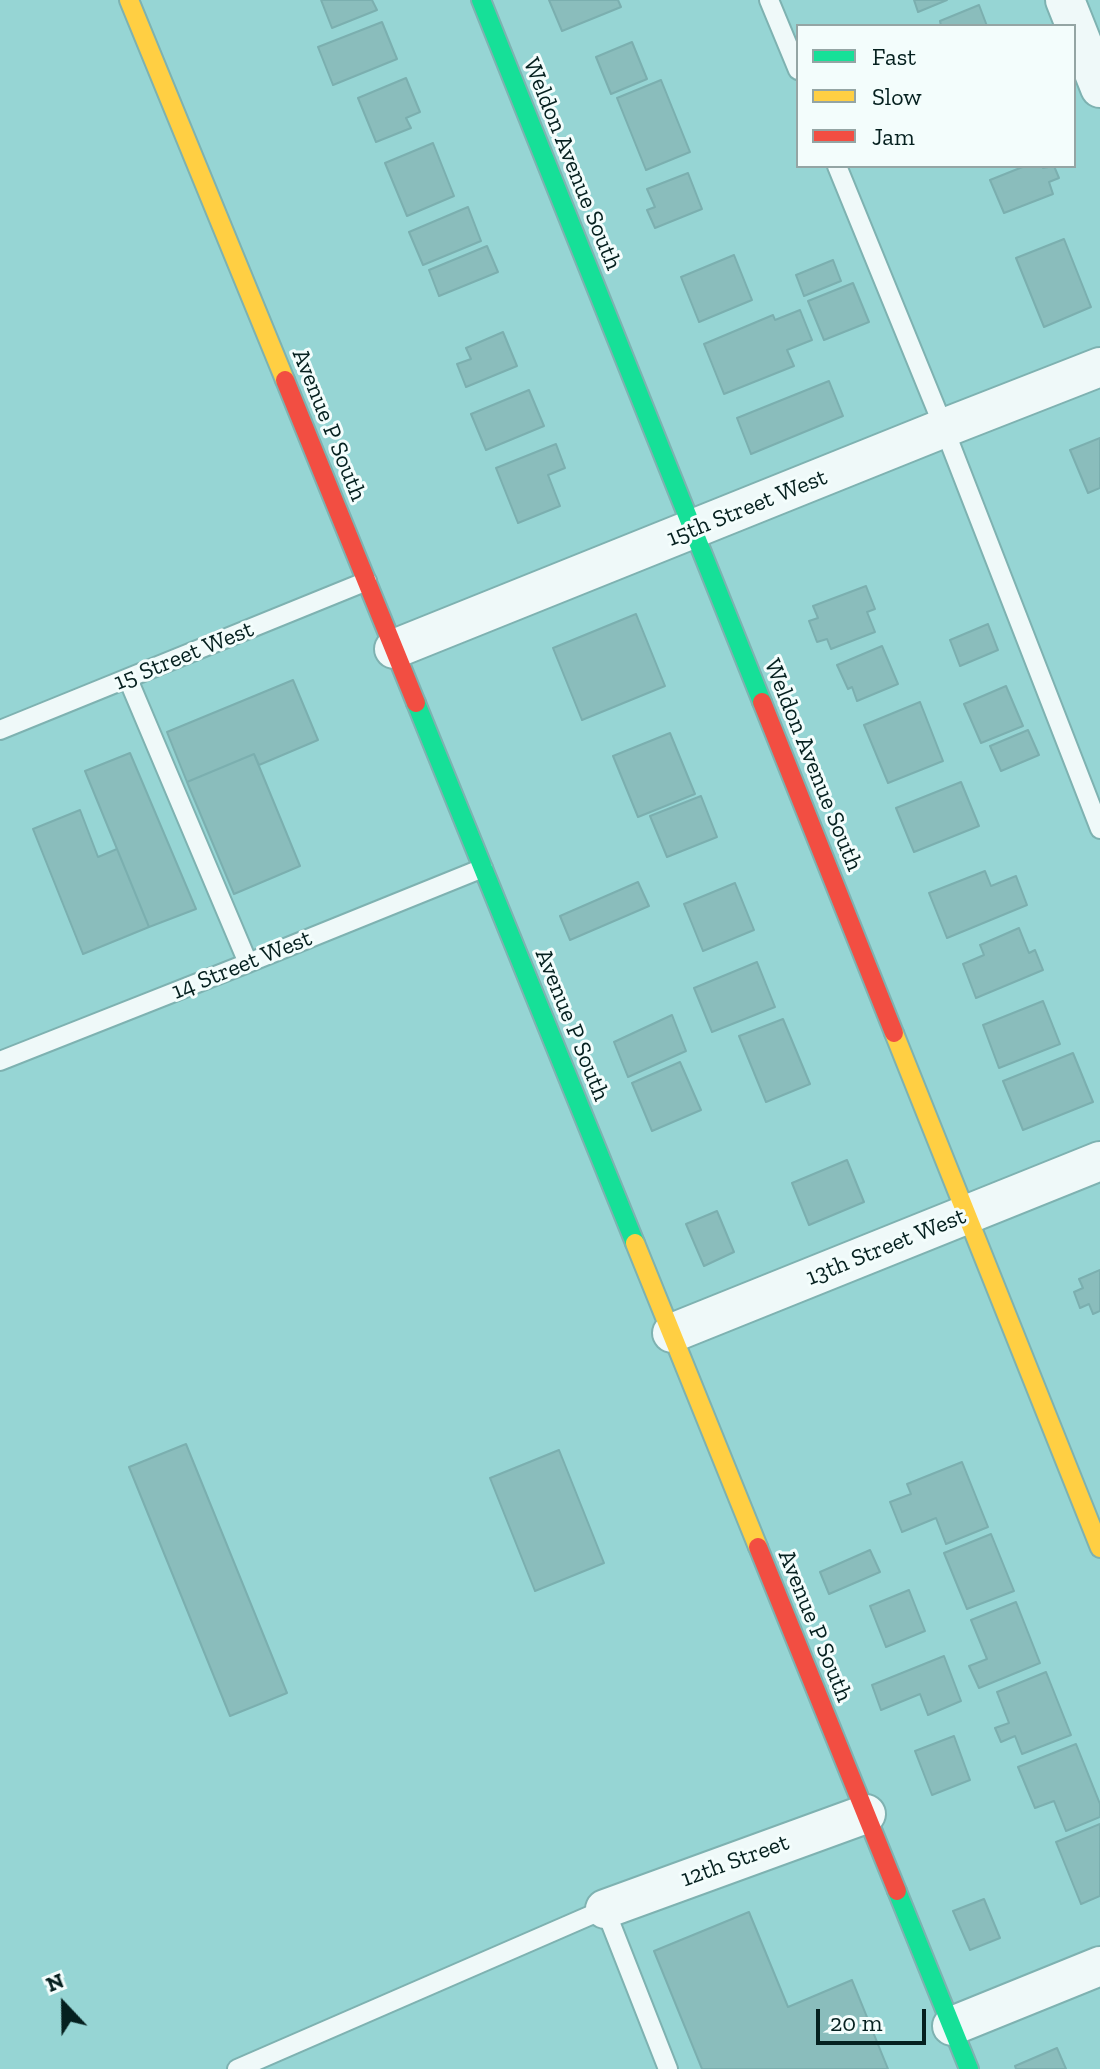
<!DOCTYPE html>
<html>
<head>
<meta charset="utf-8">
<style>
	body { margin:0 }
	#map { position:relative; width:1100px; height:2069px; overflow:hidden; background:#96d5d4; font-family:"Zilla Slab",serif }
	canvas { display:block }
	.legend { position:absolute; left:796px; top:24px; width:280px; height:144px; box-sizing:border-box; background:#f3fdfc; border:2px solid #94a5a4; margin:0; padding:10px 14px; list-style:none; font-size:24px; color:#05201f }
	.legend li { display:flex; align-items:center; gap:16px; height:40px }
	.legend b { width:40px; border:2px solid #94a5a4 }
	.north { position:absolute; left:24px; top:1965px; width:80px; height:80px; -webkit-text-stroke:6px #f3fdfc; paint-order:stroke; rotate:338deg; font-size:22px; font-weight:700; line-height:32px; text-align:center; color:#05201f }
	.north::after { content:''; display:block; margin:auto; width:28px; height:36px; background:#05201f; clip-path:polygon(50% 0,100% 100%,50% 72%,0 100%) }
	.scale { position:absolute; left:816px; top:2009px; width:110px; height:36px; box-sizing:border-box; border:4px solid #05201f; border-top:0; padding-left:10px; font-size:24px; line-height:28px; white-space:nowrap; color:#05201f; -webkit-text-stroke:6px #f3fdfc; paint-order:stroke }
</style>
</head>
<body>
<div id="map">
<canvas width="1100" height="2069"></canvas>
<ul class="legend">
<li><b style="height:10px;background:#16e098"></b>Fast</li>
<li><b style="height:10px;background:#ffcf43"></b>Slow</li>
<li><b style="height:10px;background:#f24e42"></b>Jam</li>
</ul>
<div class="north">N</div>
<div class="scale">20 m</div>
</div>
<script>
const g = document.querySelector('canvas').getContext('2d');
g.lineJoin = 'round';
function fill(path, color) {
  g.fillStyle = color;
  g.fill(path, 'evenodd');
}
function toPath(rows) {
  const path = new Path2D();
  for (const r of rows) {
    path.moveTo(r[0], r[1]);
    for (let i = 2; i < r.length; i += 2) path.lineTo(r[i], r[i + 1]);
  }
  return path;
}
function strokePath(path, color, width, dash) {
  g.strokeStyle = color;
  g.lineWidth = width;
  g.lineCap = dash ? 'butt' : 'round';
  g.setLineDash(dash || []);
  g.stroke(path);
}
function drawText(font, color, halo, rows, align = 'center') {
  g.font = font + ' "Zilla Slab",serif';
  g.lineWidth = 6;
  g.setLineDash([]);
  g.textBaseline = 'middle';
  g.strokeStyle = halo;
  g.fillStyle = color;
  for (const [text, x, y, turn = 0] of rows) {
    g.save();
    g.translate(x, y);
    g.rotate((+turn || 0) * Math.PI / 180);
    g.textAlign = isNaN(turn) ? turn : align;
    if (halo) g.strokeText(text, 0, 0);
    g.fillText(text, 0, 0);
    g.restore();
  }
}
const building = toPath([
	[321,0,372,0,377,10,332,28,321,0],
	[549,0,618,0,621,7,562,31,549,0],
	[914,0,947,0,918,12,914,0],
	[979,5,987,26,941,26,940,21,979,5],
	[382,22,397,59,333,85,318,47,382,22],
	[632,42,647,79,611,94,596,57,632,42],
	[406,78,420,112,406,118,411,128,376,142,358,98,406,78],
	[661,80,690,152,646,170,617,98,661,80],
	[433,143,454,196,407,216,385,163,433,143],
	[1025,166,1042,166,1043,168,1054,166,1059,178,1049,182,1053,194,1004,213,990,180,1025,166],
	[688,173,702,209,655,228,647,210,655,207,647,189,688,173],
	[468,207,481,241,423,265,409,232,468,207],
	[1064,239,1091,307,1044,327,1016,258,1064,239],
	[487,246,498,272,439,296,429,270,487,246],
	[734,255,752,300,699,322,681,277,734,255],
	[833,260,841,281,804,296,796,275,833,260],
	[853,283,869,322,824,340,808,301,853,283],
	[800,310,812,340,787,350,794,366,724,394,704,344,773,315,775,320,800,310],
	[503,332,517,366,466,387,457,364,471,359,466,348,503,332],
	[829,381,843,416,751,454,737,418,829,381],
	[529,390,544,426,486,450,471,414,529,390],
	[1100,438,1100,488,1088,493,1070,450,1100,438],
	[556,444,565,468,548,475,560,506,518,523,496,468,556,444],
	[866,586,875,609,867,612,875,632,831,649,827,639,817,642,809,621,818,618,813,606,866,586],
	[636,614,665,686,582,720,553,648,636,614],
	[988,624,998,650,960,666,950,640,988,624],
	[882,646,898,684,857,701,852,687,848,689,837,665,882,646],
	[293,680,318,740,259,765,254,754,187,782,167,732,293,680],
	[1006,686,1023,726,981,743,964,704,1006,686],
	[920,702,943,761,888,783,864,725,920,702],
	[1028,730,1039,755,1001,771,990,746,1028,730],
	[670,733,695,794,638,817,613,756,670,733],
	[130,753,196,909,149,927,85,771,130,753],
	[254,754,300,866,234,894,187,782,254,754],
	[961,782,979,826,914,852,896,808,961,782],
	[701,796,717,837,667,857,650,816,701,796],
	[80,810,98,857,117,849,149,927,83,954,33,829,80,810],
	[985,871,991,886,1016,876,1027,905,947,938,929,893,985,871],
	[638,882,649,906,570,940,560,916,638,882],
	[735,883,754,930,703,951,684,904,735,883],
	[1019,928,1029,953,1035,950,1043,970,976,998,963,964,984,955,980,945,1019,928],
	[757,962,775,1007,712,1032,694,988,757,962],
	[1043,1001,1060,1044,999,1068,983,1025,1043,1001],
	[672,1015,686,1051,628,1077,614,1042,672,1015],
	[783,1019,810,1084,766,1102,739,1036,783,1019],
	[1073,1053,1093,1102,1023,1130,1003,1081,1073,1053],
	[680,1062,701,1110,652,1131,632,1083,680,1062],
	[847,1160,864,1202,809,1225,792,1183,847,1160],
	[717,1211,734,1252,704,1266,686,1224,717,1211],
	[1100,1270,1100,1311,1093,1314,1089,1304,1080,1308,1074,1292,1083,1288,1079,1279,1100,1270],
	[186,1444,287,1693,230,1716,129,1467,186,1444],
	[559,1450,604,1563,535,1591,490,1478,559,1450],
	[962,1462,988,1527,946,1544,936,1518,902,1532,890,1502,911,1494,907,1484,962,1462],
	[991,1534,1014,1591,967,1609,944,1553,991,1534],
	[870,1550,880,1572,829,1594,820,1572,870,1550],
	[909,1590,925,1631,886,1647,870,1606,909,1590],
	[1016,1602,1040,1663,979,1688,969,1666,987,1659,971,1620,1016,1602],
	[944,1656,961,1701,928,1715,920,1694,881,1710,872,1685,944,1656],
	[1046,1672,1071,1735,1022,1754,1015,1736,1001,1742,995,1728,1009,1723,997,1692,1046,1672],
	[954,1736,970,1780,932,1795,915,1751,954,1736],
	[1076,1744,1100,1804,1100,1817,1066,1831,1054,1801,1035,1808,1018,1767,1076,1744],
	[1100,1824,1100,1896,1081,1904,1056,1842,1100,1824],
	[984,1899,1000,1938,970,1950,953,1911,984,1899],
	[749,1912,788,2007,852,1980,888,2069,702,2069,654,1951,749,1912],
	[1057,2048,1066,2069,1016,2069,1015,2066,1057,2048]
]);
fill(building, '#8abdbc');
strokePath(building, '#7bafaf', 2);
const lane = toPath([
	[769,0,798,70],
	[837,166,944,428,1100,829],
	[128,679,248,963],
	[0,730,367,581],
	[0,1061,248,963,483,868],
	[237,2069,605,1909,668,2069]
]);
const street = toPath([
	[1065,0,1100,88],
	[394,649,944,428,1100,367],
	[672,1333,1100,1161],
	[605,1909,866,1814],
	[952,2026,1100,1966]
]);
const fast = toPath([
	[481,0,762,702],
	[416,703,635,1243],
	[897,1891,969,2069]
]);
const slow = toPath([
	[129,0,285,380],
	[894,1033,1100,1548],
	[635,1243,758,1547]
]);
const jam = toPath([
	[285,380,416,703],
	[762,702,894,1033],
	[758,1547,897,1891]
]);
strokePath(lane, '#7eb2b1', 22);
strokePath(street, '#7eb2b1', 42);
strokePath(fast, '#7eb2b1', 22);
strokePath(slow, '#7eb2b1', 22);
strokePath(jam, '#7eb2b1', 22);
strokePath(lane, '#eff9f9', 18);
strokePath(street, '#eff9f9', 38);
strokePath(fast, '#16e098', 18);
strokePath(slow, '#ffcf43', 18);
strokePath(jam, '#f24e42', 18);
drawText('24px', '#05201f', '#f3fdfc', [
	["Weldon Avenue South",572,164,68],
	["Avenue P South",329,425,68],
	["15th Street West",747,508,-22],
	["15 Street West",184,656,-22],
	["Weldon Avenue South",813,765,68],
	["14 Street West",242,965,-22],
	["Avenue P South",572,1025,68],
	["13th Street West",886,1247,-22],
	["Avenue P South",815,1626,68],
	["12th Street",735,1861,-20]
]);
</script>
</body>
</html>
